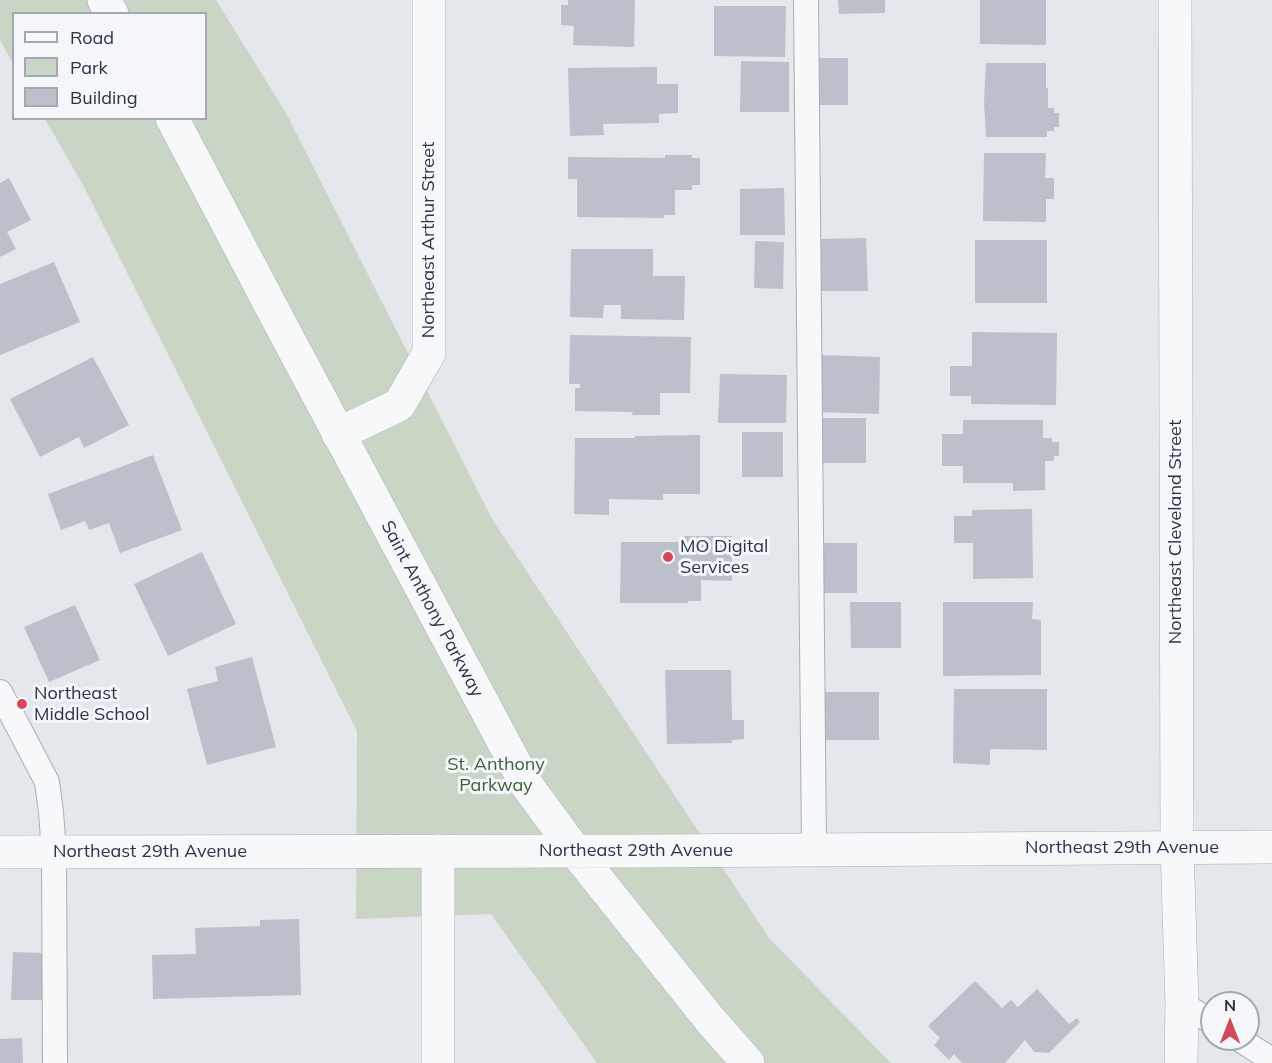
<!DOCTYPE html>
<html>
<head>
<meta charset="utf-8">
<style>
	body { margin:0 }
	#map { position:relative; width:1272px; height:1063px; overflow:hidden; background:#e4e7ec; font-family:Mulish,sans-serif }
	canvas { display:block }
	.legend { position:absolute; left:12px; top:12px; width:195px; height:108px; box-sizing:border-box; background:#f4f6f9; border:2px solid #a4a8b1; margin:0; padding:8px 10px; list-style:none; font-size:18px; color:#2b3445 }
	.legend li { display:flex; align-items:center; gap:12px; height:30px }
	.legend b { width:30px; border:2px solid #a4a8b1 }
	.north { position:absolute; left:1200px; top:991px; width:60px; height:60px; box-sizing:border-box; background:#f4f6f9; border:2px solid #a4a8b1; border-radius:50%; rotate:0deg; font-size:16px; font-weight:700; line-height:24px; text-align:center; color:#2b3445 }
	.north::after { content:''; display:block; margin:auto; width:21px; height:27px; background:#d1495b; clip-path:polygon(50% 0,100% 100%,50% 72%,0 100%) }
</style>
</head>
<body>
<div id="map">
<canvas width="1272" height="1063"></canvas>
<ul class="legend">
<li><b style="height:8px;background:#f7f8fa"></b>Road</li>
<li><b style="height:16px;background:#c9d6c5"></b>Park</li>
<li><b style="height:16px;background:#bbc0ca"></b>Building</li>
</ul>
<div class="north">N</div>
</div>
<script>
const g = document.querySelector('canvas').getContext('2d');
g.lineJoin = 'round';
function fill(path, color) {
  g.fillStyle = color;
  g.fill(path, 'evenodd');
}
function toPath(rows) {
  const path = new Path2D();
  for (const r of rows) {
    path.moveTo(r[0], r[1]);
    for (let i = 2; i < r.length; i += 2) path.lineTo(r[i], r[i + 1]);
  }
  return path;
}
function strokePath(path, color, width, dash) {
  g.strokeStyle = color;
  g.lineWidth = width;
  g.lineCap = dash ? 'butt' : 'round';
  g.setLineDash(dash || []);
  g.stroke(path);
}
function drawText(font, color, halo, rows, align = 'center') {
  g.font = font + ' Mulish,sans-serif';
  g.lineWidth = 6;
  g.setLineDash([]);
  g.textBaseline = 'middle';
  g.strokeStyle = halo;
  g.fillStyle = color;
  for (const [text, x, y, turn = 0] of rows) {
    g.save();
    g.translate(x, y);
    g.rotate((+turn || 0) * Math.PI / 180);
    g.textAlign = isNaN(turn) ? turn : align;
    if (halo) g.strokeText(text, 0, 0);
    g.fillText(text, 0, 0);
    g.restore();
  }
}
fill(toPath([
	[0,0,216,0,286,113,492,519,769,938,891,1063,597,1063,491,914,356,919,357,731,83,185,45,119,206,118,206,14,14,14,13,64,0,40]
]), '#c9d6c5');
fill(toPath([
	[568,0,635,0,634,47,573,45,574,26,561,25,561,5,568,5],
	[838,0,885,0,885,13,839,14],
	[980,0,1046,0,1046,45,980,44],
	[714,6,786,6,785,57,714,56],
	[817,58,848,58,848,105,817,105],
	[741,61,789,62,789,112,740,112],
	[986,63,1046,63,1046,88,1048,88,1048,108,1054,108,1054,113,1059,113,1059,127,1054,127,1054,131,1047,131,1047,137,986,137,984,102],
	[657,67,657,84,678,84,678,113,659,114,659,123,603,124,604,135,570,136,568,68],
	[984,153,1046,153,1045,178,1054,178,1054,199,1046,199,1046,222,983,221],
	[665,155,692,155,692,158,700,158,700,185,692,185,692,190,675,190,675,215,664,215,664,218,577,217,577,179,568,179,568,157,665,158],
	[9,178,31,220,7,232,16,249,0,257,0,183],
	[784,188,785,235,740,235,740,189],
	[866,238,868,291,819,291,818,239],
	[975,240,1047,240,1047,303,975,303],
	[755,241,784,242,783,289,754,288],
	[571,249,653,249,653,276,685,276,684,320,621,319,621,305,604,305,603,318,570,317],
	[54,262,80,322,0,355,0,284],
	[972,332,1057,333,1056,405,971,404,971,396,950,396,950,366,972,366],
	[570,335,691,337,690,393,660,393,660,415,632,415,633,412,575,411,575,388,580,388,580,384,569,384],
	[820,355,880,357,879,414,818,412],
	[93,357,129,425,84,448,79,437,40,457,10,399],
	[720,374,787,375,786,423,718,423],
	[819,418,866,418,866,463,819,463],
	[963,420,1043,420,1043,438,1052,438,1052,442,1059,442,1059,456,1054,456,1054,461,1045,461,1045,490,1013,491,1013,483,963,483,963,466,942,466,942,434,963,434],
	[742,432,783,432,783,477,742,477],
	[700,435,700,494,663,494,663,500,609,499,609,515,574,514,575,438,635,438,635,436],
	[153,455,182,530,120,553,109,523,89,530,85,521,61,530,48,494],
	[1032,509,1033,578,973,579,973,543,954,543,954,516,972,516,972,510],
	[684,536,732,536,732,581,701,580,701,601,688,601,688,603,620,603,621,542,684,542],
	[818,543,857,543,857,593,818,593],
	[202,552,236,624,168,656,134,584],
	[850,602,901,602,901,648,851,648],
	[943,602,1033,602,1032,619,1041,620,1041,675,943,676],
	[75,605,100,660,49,682,24,627],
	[252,657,276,747,207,765,187,689,218,681,215,667],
	[665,670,731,670,732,720,744,720,744,739,732,740,732,743,667,744],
	[954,689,1047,689,1047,750,990,749,990,765,953,763],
	[821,692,879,692,879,740,821,740],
	[299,919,301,995,153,999,152,955,196,954,195,928,260,926,260,920],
	[13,952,43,953,42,1000,11,1000],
	[975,981,1002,1008,1011,1000,1018,1007,1037,989,1069,1024,1077,1018,1080,1022,1049,1053,1034,1052,1025,1040,1005,1063,962,1063,954,1054,949,1060,934,1045,940,1038,928,1026],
	[22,1038,23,1063,0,1063,0,1039]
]), '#bbc0ca');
const service = toPath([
	[806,0,814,850],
	[0,692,47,782,51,812,54,852,55,1063],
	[1182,1004,1212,1022],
	[1239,1039,1272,1060]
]);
const minor = toPath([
	[1175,0,1177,847,1182,1004,1181,1063],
	[338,434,399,405,429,353,429,0],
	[438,1063,438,851]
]);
const tertiary = toPath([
	[104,0,112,14],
	[172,118,283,329,526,784,575,851,711,1021,748,1063],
	[0,852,649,851,1272,847]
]);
strokePath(service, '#a9aeb7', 26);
strokePath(minor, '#a9aeb7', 34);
strokePath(tertiary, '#a9aeb7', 34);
strokePath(service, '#f7f8fa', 24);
strokePath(minor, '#f7f8fa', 33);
strokePath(tertiary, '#f7f8fa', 33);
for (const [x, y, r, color] of [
	[668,557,6,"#d1495b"],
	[22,704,6,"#d1495b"]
]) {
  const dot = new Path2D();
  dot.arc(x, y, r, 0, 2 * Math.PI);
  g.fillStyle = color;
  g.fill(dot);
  strokePath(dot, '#f4f6f9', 2);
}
drawText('18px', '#2b3445', '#f4f6f9', [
	["Northeast Arthur Street",429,240,-90],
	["Northeast Cleveland Street",1176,532,-90],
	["Saint Anthony Parkway",432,609,62],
	["Northeast 29th Avenue",1122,848],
	["Northeast 29th Avenue",636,851],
	["Northeast 29th Avenue",150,852]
]);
drawText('18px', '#2b3445', '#f4f6f9', [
	["MO Digital",680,547],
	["Services",680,568],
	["Northeast",34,694],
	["Middle School",34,715]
], 'left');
drawText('18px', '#3f6138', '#f4f6f9', [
	["St. Anthony",496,765],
	["Parkway",496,786]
]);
</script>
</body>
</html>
